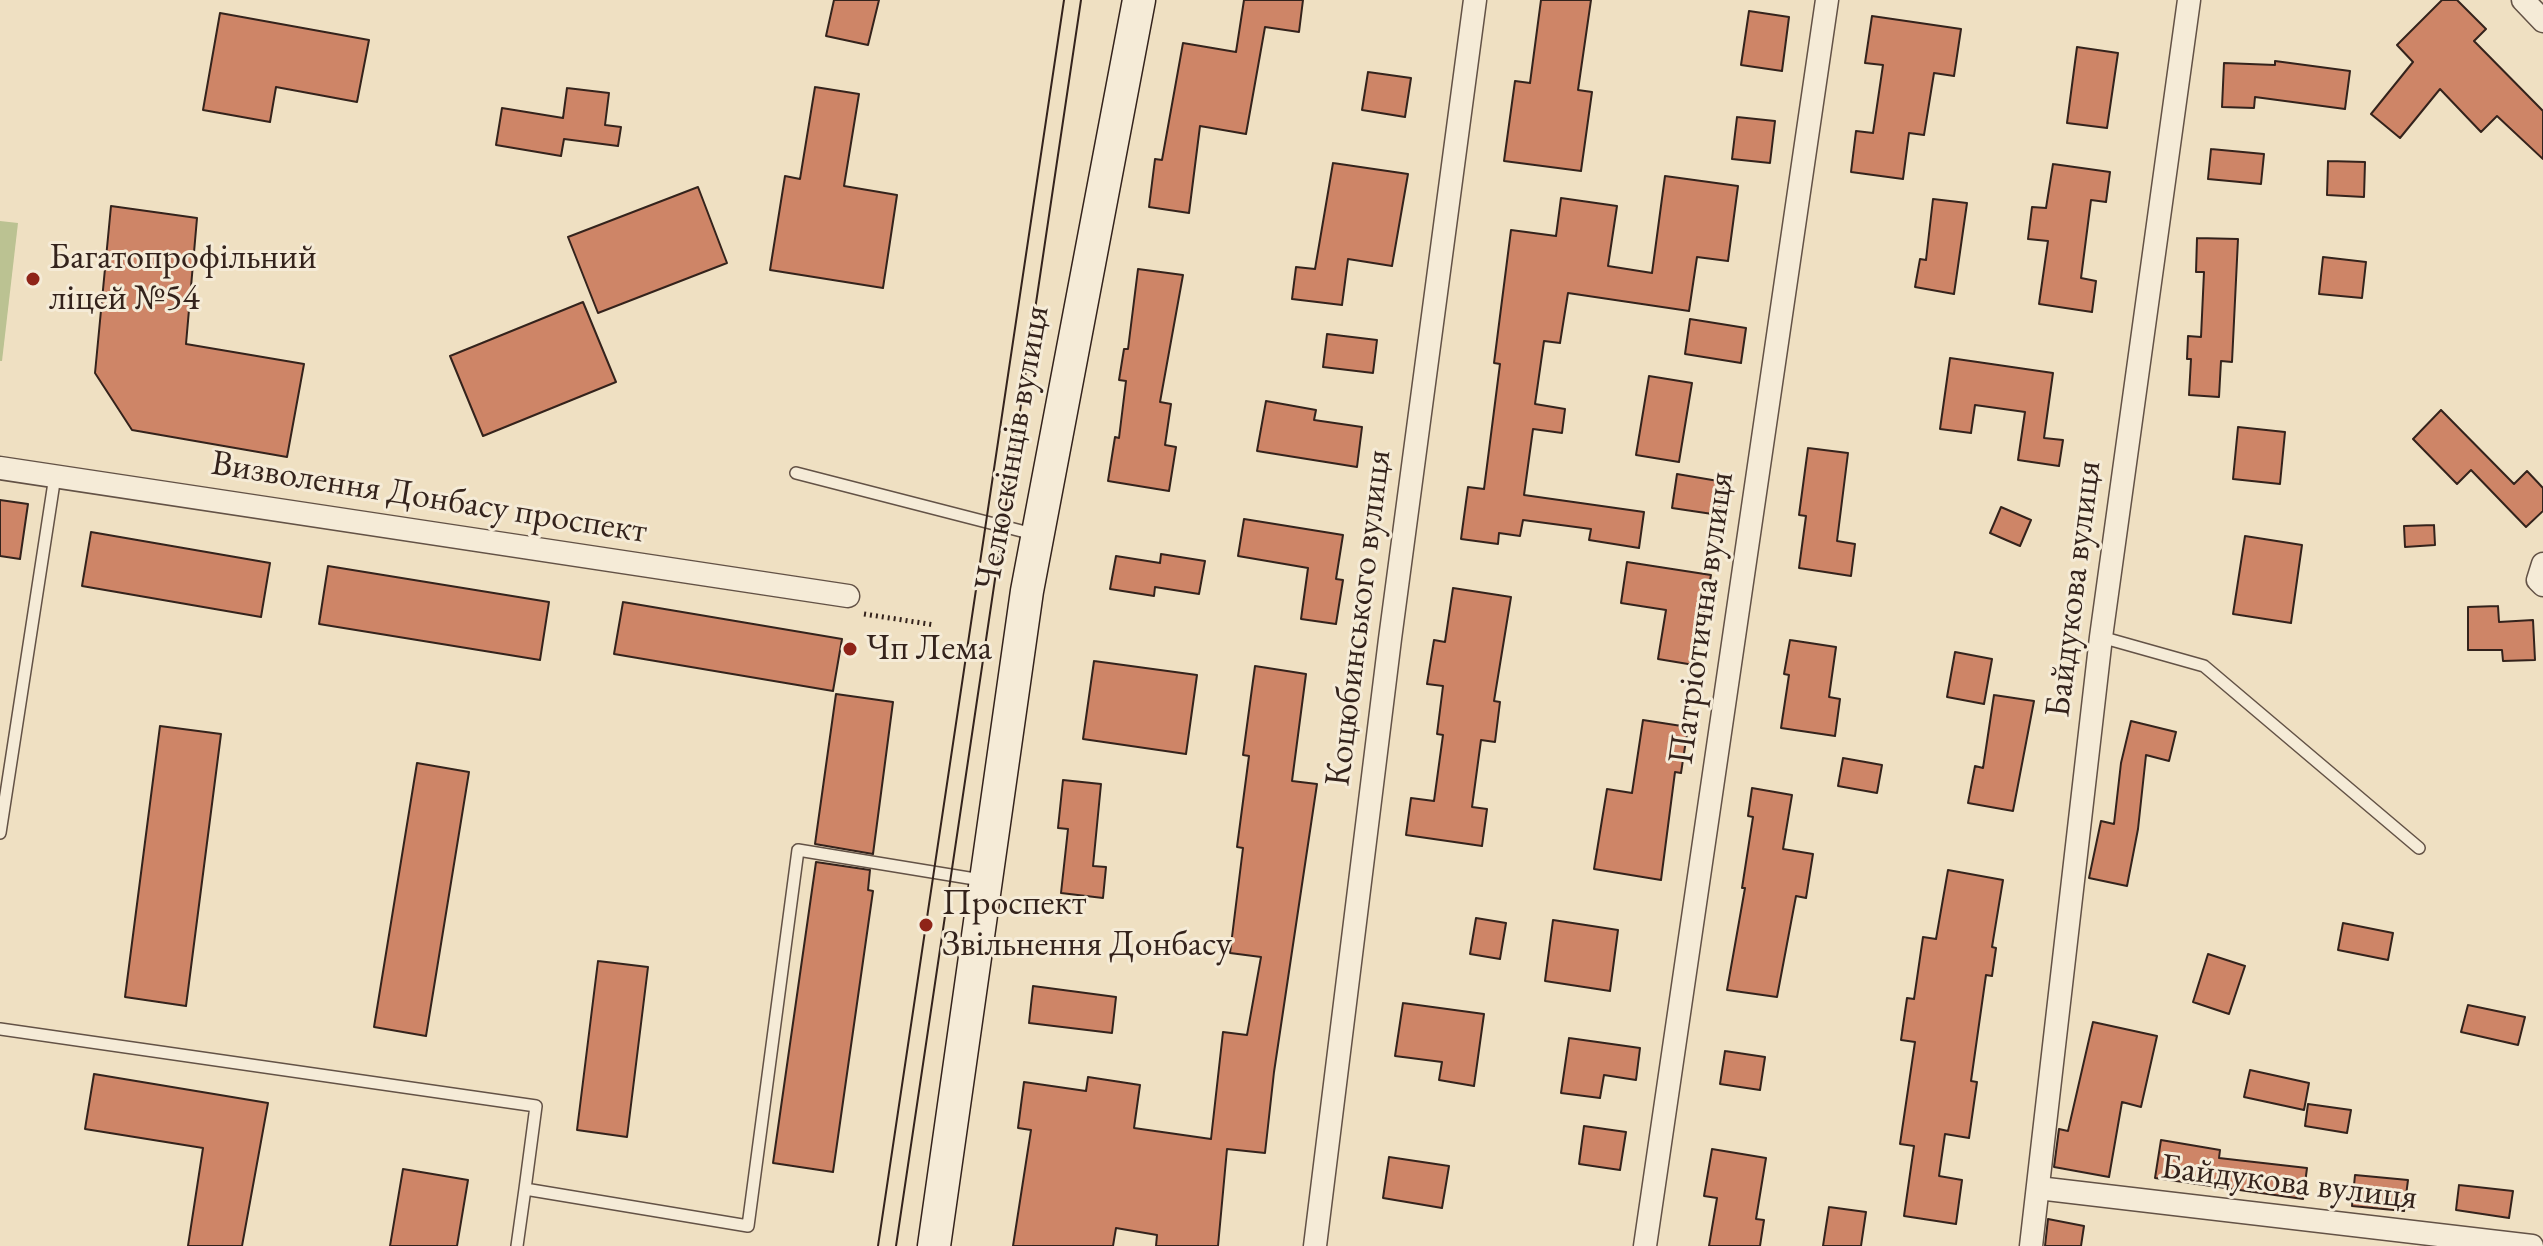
<!DOCTYPE html>
<html>
<head>
<meta charset="utf-8">
<style>
	body { margin:0 }
	canvas { display:block; background:#efe0c2 }
</style>
</head>
<body>
<canvas width="2543" height="1246"></canvas>
<script>
const g = document.querySelector('canvas').getContext('2d');
g.lineJoin = 'round';
function fill(path, color) {
  g.fillStyle = color;
  g.fill(path, 'evenodd');
}
function toPath(rows) {
  const path = new Path2D();
  for (const r of rows) {
    path.moveTo(r[0], r[1]);
    for (let i = 2; i < r.length; i += 2) path.lineTo(r[i], r[i + 1]);
  }
  return path;
}
function strokePath(path, color, width, dash) {
  g.strokeStyle = color;
  g.lineWidth = width;
  g.lineCap = dash ? 'butt' : 'round';
  g.setLineDash(dash || []);
  g.stroke(path);
}
function drawText(font, color, halo, rows, align = 'center') {
  g.font = font + ' "EB Garamond",serif';
  g.lineWidth = 6;
  g.setLineDash([]);
  g.textBaseline = 'middle';
  g.strokeStyle = halo;
  g.fillStyle = color;
  for (const [text, x, y, turn = 0] of rows) {
    g.save();
    g.translate(x, y);
    g.rotate((+turn || 0) * Math.PI / 180);
    g.textAlign = isNaN(turn) ? turn : align;
    if (halo) g.strokeText(text, 0, 0);
    g.fillText(text, 0, 0);
    g.restore();
  }
}
fill(toPath([
	[0,221,18,223,2,361,0,361]
]), '#bbc292');
const building = toPath([
	[834,0,879,0,868,45,826,36,834,0],
	[1244,0,1303,0,1299,32,1265,27,1246,134,1200,126,1189,213,1149,207,1155,159,1162,160,1183,43,1236,52,1244,0],
	[1541,0,1591,0,1578,90,1592,92,1581,171,1504,161,1515,81,1530,83,1541,0],
	[2442,0,2457,0,2486,29,2474,41,2543,111,2543,159,2497,116,2481,132,2440,89,2400,138,2371,114,2413,62,2397,45,2442,0],
	[1749,11,1789,17,1782,71,1741,65,1749,11],
	[220,13,369,40,357,102,276,87,270,122,203,110,220,13],
	[1872,16,1961,29,1954,76,1934,73,1924,135,1909,133,1903,179,1851,172,1856,131,1873,133,1883,65,1865,63,1872,16],
	[2077,47,2118,53,2107,128,2067,123,2077,47],
	[2275,61,2350,71,2345,109,2255,97,2254,108,2222,107,2224,63,2275,65,2275,61],
	[1368,72,1411,78,1405,117,1362,110,1368,72],
	[815,87,859,94,844,186,897,195,883,288,770,270,785,176,800,179,815,87],
	[567,88,609,93,605,125,621,127,618,146,564,139,561,156,496,145,502,108,563,118,567,88],
	[1737,117,1775,121,1770,163,1732,159,1737,117],
	[2211,149,2264,154,2261,184,2208,179,2211,149],
	[2328,161,2365,162,2364,197,2327,195,2328,161],
	[1333,163,1408,174,1392,266,1348,259,1342,305,1292,299,1296,267,1315,269,1333,163],
	[2053,164,2110,172,2106,202,2091,200,2081,278,2096,281,2092,312,2039,304,2048,241,2028,239,2032,207,2046,208,2053,164],
	[1665,176,1738,186,1728,261,1697,257,1689,311,1568,293,1560,343,1544,341,1535,404,1565,409,1562,433,1533,429,1524,495,1644,512,1639,548,1589,540,1591,529,1523,520,1520,536,1499,533,1498,544,1461,539,1468,487,1484,489,1500,364,1494,363,1511,230,1556,236,1561,198,1617,206,1608,266,1652,273,1665,176],
	[698,187,727,263,598,313,568,237,698,187],
	[1933,199,1967,203,1954,294,1915,287,1920,259,1926,260,1933,199],
	[111,206,197,218,186,344,304,364,287,457,132,430,95,373,111,206],
	[2197,238,2238,239,2232,362,2221,361,2219,397,2189,395,2191,359,2187,359,2188,336,2201,337,2204,272,2196,272,2197,238],
	[2323,257,2366,262,2362,298,2319,294,2323,257],
	[1138,269,1183,275,1160,402,1171,404,1165,445,1176,447,1169,491,1108,481,1115,437,1119,438,1126,381,1119,380,1124,349,1128,349,1138,269],
	[583,302,616,382,483,436,450,356,583,302],
	[1690,319,1746,328,1741,363,1685,354,1690,319],
	[1327,334,1377,340,1373,373,1323,367,1327,334],
	[1950,358,2053,373,2044,438,2063,440,2059,466,2018,460,2025,412,1975,405,1971,433,1940,429,1950,358],
	[1649,376,1692,383,1679,462,1636,455,1649,376],
	[1266,401,1316,410,1314,420,1362,427,1357,467,1257,451,1266,401],
	[2441,410,2514,484,2527,471,2543,488,2543,511,2526,527,2471,470,2457,484,2413,439,2441,410],
	[2238,427,2285,432,2280,484,2233,479,2238,427],
	[1808,448,1848,453,1837,541,1855,544,1851,576,1799,568,1806,516,1799,515,1808,448],
	[1677,474,1724,482,1719,515,1672,508,1677,474],
	[0,500,28,504,20,559,0,556,0,500],
	[2001,507,2031,520,2020,546,1990,533,2001,507],
	[1244,519,1343,535,1336,579,1343,580,1336,624,1301,619,1308,568,1238,556,1244,519],
	[2434,525,2435,545,2405,547,2404,526,2434,525],
	[91,532,270,563,261,617,82,586,91,532],
	[2245,536,2302,545,2291,623,2233,614,2245,536],
	[1161,554,1205,561,1199,594,1155,587,1154,596,1110,589,1116,556,1160,563,1161,554],
	[1627,562,1711,575,1694,665,1658,659,1666,610,1621,603,1627,562],
	[328,566,549,602,540,660,319,624,328,566],
	[1453,588,1511,597,1494,701,1500,702,1495,742,1481,740,1472,807,1487,809,1482,846,1406,835,1411,798,1434,801,1443,735,1437,734,1443,686,1427,684,1434,640,1445,642,1453,588],
	[623,602,842,639,833,691,614,654,623,602],
	[2498,606,2499,622,2533,620,2535,660,2503,661,2502,650,2468,650,2468,607,2498,606],
	[1790,640,1836,647,1829,697,1840,699,1835,736,1781,728,1789,675,1784,674,1790,640],
	[1955,652,1992,659,1984,704,1947,697,1955,652],
	[1094,661,1197,675,1186,754,1083,739,1094,661],
	[1255,666,1306,674,1292,781,1317,784,1274,1072,1265,1153,1227,1149,1218,1246,1156,1246,1157,1235,1116,1228,1113,1246,1013,1246,1031,1130,1018,1128,1024,1082,1086,1091,1088,1077,1140,1085,1134,1128,1211,1139,1223,1032,1247,1035,1261,957,1230,953,1243,848,1237,847,1249,756,1243,755,1255,666],
	[836,694,893,702,873,854,815,844,836,694],
	[1994,695,2034,701,2013,811,1968,803,1975,766,1983,768,1994,695],
	[1643,720,1688,727,1681,773,1675,772,1661,880,1594,869,1607,789,1632,793,1643,720],
	[2131,721,2176,732,2169,761,2146,755,2138,829,2127,886,2089,878,2101,821,2114,824,2121,763,2131,721],
	[160,726,221,734,186,1006,125,997,160,726],
	[1843,758,1882,765,1877,793,1838,786,1843,758],
	[417,763,469,772,426,1036,374,1027,417,763],
	[1063,780,1101,784,1093,866,1106,867,1103,898,1061,893,1068,829,1058,828,1063,780],
	[1752,788,1792,795,1783,849,1813,854,1806,898,1796,896,1777,997,1727,990,1745,888,1742,888,1753,817,1748,816,1752,788],
	[816,862,870,870,868,890,873,891,833,1172,773,1163,816,862],
	[1948,870,2003,880,1992,947,1996,948,1992,976,1986,975,1971,1081,1977,1082,1969,1138,1945,1134,1939,1176,1962,1180,1956,1224,1904,1216,1914,1146,1900,1144,1915,1042,1901,1040,1907,998,1914,999,1923,937,1936,939,1948,870],
	[1476,918,1506,923,1500,959,1470,954,1476,918],
	[1553,920,1618,930,1610,991,1545,981,1553,920],
	[2343,923,2393,933,2388,960,2338,950,2343,923],
	[2208,954,2245,966,2229,1014,2193,1002,2208,954],
	[598,961,648,967,627,1137,577,1130,598,961],
	[1033,986,1116,997,1112,1033,1029,1023,1033,986],
	[1403,1003,1484,1014,1474,1086,1439,1080,1442,1062,1395,1056,1403,1003],
	[2468,1005,2525,1017,2518,1045,2461,1032,2468,1005],
	[2093,1022,2157,1036,2141,1107,2122,1102,2109,1177,2054,1167,2059,1129,2068,1131,2093,1022],
	[1569,1038,1640,1048,1636,1080,1604,1075,1600,1098,1561,1093,1569,1038],
	[1725,1051,1765,1057,1760,1090,1720,1084,1725,1051],
	[2250,1070,2309,1083,2304,1110,2244,1097,2250,1070],
	[94,1074,268,1103,242,1246,188,1246,203,1148,85,1129,94,1074],
	[2308,1104,2351,1110,2347,1133,2305,1126,2308,1104],
	[1584,1126,1626,1132,1620,1170,1579,1164,1584,1126],
	[2161,1140,2220,1150,2219,1158,2307,1168,2303,1199,2155,1178,2161,1140],
	[1712,1149,1766,1158,1756,1219,1764,1220,1760,1246,1709,1246,1717,1198,1704,1196,1712,1149],
	[1389,1157,1449,1166,1442,1208,1383,1198,1389,1157],
	[403,1169,468,1180,457,1246,390,1246,403,1169],
	[2355,1175,2408,1180,2404,1211,2352,1206,2355,1175],
	[2459,1185,2513,1191,2509,1218,2456,1210,2459,1185],
	[1829,1207,1866,1212,1861,1246,1823,1246,1829,1207],
	[2048,1219,2084,1226,2081,1246,2045,1246,2048,1219]
]);
fill(building, '#ce8567');
strokePath(building, '#34231c', 2);
const service = toPath([
	[796,473,1037,535],
	[2101,637,2204,666,2419,848],
	[0,833,55,476],
	[0,1029,536,1106,525,1189,748,1226,798,850,981,880],
	[517,1246,525,1189]
]);
const minor = toPath([
	[2523,0,2543,21],
	[0,468,848,596],
	[2543,564,2538,580,2543,585],
	[2038,1188,2532,1246],
	[1315,1246,1390,639,1475,0],
	[1645,1246,1827,0],
	[2031,1246,2101,637,2189,0]
]);
const secondary = toPath([
	[934,1246,1027,591,1139,0]
]);
strokePath(service, '#635246', 14);
strokePath(minor, '#635246', 25);
strokePath(secondary, '#34231c', 35);
strokePath(toPath([
	[864,614,935,625]
]), '#34231c', 5, [2, 4]);
strokePath(service, '#f5ebd7', 11);
strokePath(minor, '#f5ebd7', 22);
strokePath(secondary, '#f5ebd7', 32);
strokePath(toPath([
	[878,1246,1064,0],
	[896,1246,1081,0]
]), '#34231c', 2);
for (const [x, y, r, color] of [
	[33,279,8,"#8f2418"],
	[850,649,8,"#8f2418"],
	[926,925,8,"#8f2418"]
]) {
  const dot = new Path2D();
  dot.arc(x, y, r, 0, 2 * Math.PI);
  g.fillStyle = color;
  g.fill(dot);
  strokePath(dot, '#f5ebd7', 3);
}
drawText('36px', '#34231c', '#f5ebd7', [
	["Багатопрофільний",49,258],
	["ліцей №54",49,299],
	["Чп Лема",866,649],
	["Проспект",942,904],
	["Звільнення Донбасу",942,945]
], 'left');
drawText('36px', '#34231c', '#f5ebd7', [
	["Челюскінців вулиця",1013,448,-80],
	["Визволення Донбасу проспект",429,498,9],
	["Байдукова вулиця",2074,589,-83],
	["Коцюбинського вулиця",1359,618,-83],
	["Патріотична вулиця",1702,618,-82],
	["Байдукова вулиця",2289,1183,7]
]);
</script>
</body>
</html>
